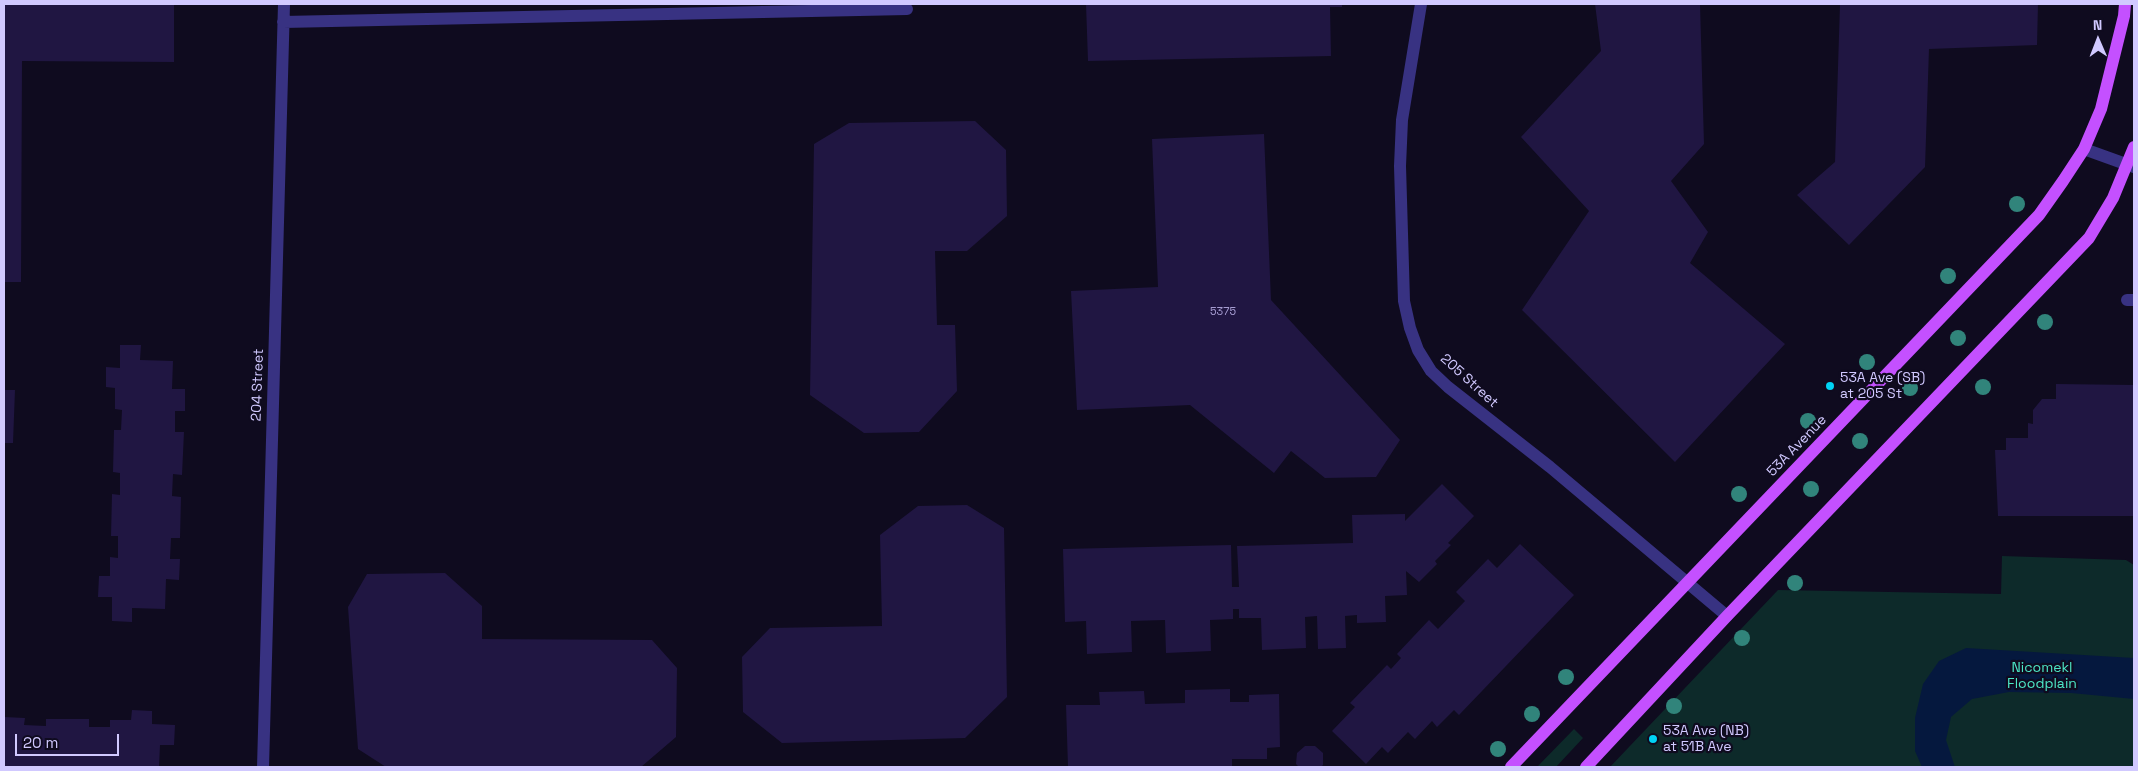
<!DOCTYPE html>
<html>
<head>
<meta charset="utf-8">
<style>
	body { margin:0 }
	#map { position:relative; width:2138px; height:771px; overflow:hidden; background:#0f0b1f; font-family:"Space Grotesk",sans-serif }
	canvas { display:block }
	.frame { position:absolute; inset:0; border:5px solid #d1c9ff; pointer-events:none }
	.north { position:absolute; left:2073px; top:15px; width:50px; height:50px; -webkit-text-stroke:4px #0f0b1f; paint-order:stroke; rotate:359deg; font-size:14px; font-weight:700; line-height:20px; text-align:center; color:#d1c9ff }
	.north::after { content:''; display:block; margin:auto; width:18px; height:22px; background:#d1c9ff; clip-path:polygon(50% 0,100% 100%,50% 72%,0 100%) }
	.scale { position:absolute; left:15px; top:734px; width:104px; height:22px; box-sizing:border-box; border:2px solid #d1c9ff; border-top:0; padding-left:6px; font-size:15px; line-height:18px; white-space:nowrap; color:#d1c9ff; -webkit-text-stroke:4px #0f0b1f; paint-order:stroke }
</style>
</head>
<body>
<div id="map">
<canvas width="2138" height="771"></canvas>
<div class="frame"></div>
<div class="north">N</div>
<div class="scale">20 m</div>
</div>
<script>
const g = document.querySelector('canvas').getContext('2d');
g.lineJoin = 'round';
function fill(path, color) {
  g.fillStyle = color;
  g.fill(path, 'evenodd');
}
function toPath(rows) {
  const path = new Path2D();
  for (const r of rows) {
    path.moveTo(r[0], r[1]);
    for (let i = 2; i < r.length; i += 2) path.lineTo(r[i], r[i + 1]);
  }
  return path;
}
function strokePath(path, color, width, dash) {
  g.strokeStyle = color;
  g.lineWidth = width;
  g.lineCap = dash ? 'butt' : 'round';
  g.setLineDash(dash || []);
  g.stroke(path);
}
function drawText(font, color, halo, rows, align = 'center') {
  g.font = font + ' "Space Grotesk",sans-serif';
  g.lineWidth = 4.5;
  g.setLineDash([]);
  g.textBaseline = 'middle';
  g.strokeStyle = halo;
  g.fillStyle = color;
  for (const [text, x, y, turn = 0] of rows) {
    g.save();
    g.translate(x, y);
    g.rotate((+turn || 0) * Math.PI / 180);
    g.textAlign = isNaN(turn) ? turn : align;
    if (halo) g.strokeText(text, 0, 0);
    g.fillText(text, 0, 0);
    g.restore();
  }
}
fill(toPath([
	[2002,556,2126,560,2134,565,2134,767,1610,767,1778,590,2001,594],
	[1574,729,1583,738,1556,767,1537,767]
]), '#0d2a2a');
fill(toPath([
	[1966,648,2134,658,2134,699,2071,693,2009,692,1972,699,1951,717,1946,740,1955,767,1922,767,1915,751,1915,718,1923,684,1939,661]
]), '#05183e');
fill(toPath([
	[4,4,174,4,174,62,22,61,21,282,4,282],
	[1086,4,1342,4,1342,7,1330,7,1331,56,1088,61],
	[1595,4,1700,4,1704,144,1671,181,1708,232,1690,263,1785,344,1675,462,1522,310,1589,211,1521,137,1601,51],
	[1840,4,2038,4,2037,45,1929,49,1925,167,1849,245,1797,195,1835,162],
	[975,121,1006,150,1007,216,967,251,935,251,937,325,955,325,957,391,919,432,864,433,810,395,814,144,849,123],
	[1264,134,1271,300,1400,440,1376,477,1325,478,1291,451,1274,473,1190,405,1077,410,1071,291,1158,287,1152,139],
	[120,345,141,345,140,360,173,361,172,389,185,389,185,411,175,411,175,432,184,432,182,475,173,474,172,496,181,497,180,538,171,538,170,559,180,559,179,580,166,579,165,609,132,608,132,622,112,621,112,597,98,597,99,576,110,576,110,557,118,558,118,536,111,536,112,494,120,495,120,473,113,472,114,430,121,430,122,410,115,409,115,388,106,387,106,367,120,368],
	[2056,384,2134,385,2134,516,1998,516,1995,450,2006,450,2006,438,2028,438,2028,423,2033,424,2033,410,2042,399,2056,399],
	[4,390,15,390,13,443,4,443],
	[1442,484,1474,516,1448,543,1451,545,1435,561,1437,564,1419,582,1406,571,1407,595,1385,596,1386,622,1357,623,1357,615,1345,616,1346,648,1318,649,1317,616,1305,617,1306,648,1262,650,1261,618,1239,618,1239,609,1233,609,1233,619,1210,620,1211,651,1166,653,1165,620,1131,621,1132,652,1087,654,1086,621,1065,622,1063,549,1231,545,1232,587,1239,587,1237,546,1353,543,1352,515,1405,514,1405,521],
	[967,505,1004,528,1007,697,965,738,782,743,743,712,742,657,770,628,882,626,880,535,918,506],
	[1520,544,1574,595,1459,715,1454,710,1437,727,1432,721,1415,739,1408,732,1388,753,1382,747,1366,764,1332,731,1355,707,1350,703,1387,665,1391,669,1401,658,1397,654,1429,620,1438,629,1465,601,1456,592,1488,559,1497,568],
	[445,573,482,606,482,639,652,640,677,668,676,737,641,767,386,767,358,749,348,607,367,574],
	[1230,689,1230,702,1249,702,1249,695,1279,694,1280,747,1267,748,1267,759,1232,759,1232,767,1068,767,1066,705,1100,705,1099,692,1144,691,1145,704,1185,703,1185,690],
	[132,710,152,711,152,724,175,725,174,745,160,745,159,767,4,767,4,717,25,718,24,725,46,726,46,719,89,719,89,727,110,727,110,720,131,720],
	[1305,746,1315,746,1323,753,1323,765,1321,767,1299,767,1296,764,1297,753]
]), '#201642');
strokePath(toPath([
	[1421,4,1402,120,1400,166,1404,301,1410,328,1418,350,1431,371,1448,387,1550,467,1727,616],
	[283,22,907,9],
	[2084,149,2134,167],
	[2127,300,2134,300],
	[263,767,284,4]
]), '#383282', 12);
strokePath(toPath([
	[1511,767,2039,215,2063,181,2084,149,2101,109,2124,16,2125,4],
	[1586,767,1727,616,2089,238,2113,198,2134,147]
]), '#c450ff', 12);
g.fillStyle = '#31847b';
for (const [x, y] of [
	[2017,204],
	[1948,276],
	[2045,322],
	[1958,338],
	[1867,362],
	[1983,387],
	[1910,388],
	[1808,421],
	[1860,441],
	[1811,489],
	[1739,494],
	[1795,583],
	[1742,638],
	[1566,677],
	[1674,706],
	[1532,714],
	[1498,749]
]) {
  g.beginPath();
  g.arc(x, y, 8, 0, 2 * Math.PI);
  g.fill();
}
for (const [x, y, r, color] of [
	[1830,386,5,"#00d3f4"],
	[1653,739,5,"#00d3f4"]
]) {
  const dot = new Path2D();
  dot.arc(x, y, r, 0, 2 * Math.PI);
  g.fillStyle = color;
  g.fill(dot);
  strokePath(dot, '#0f0b1f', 2);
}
drawText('11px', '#a59cd0', null, [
	["5375",1223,312]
]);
drawText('14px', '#d1c9ff', '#0f0b1f', [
	["53A Ave (SB)",1840,378],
	["at 205 St",1840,394],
	["53A Ave (NB)",1663,731],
	["at 51B Ave",1663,747]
], 'left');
drawText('14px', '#d1c9ff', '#0f0b1f', [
	["205 Street",1469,381,42],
	["204 Street",258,385,-88],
	["53A Avenue",1797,446,-46]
]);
drawText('14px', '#4de7c6', '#0f0b1f', [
	["Nicomekl",2042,668],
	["Floodplain",2042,684]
]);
</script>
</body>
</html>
